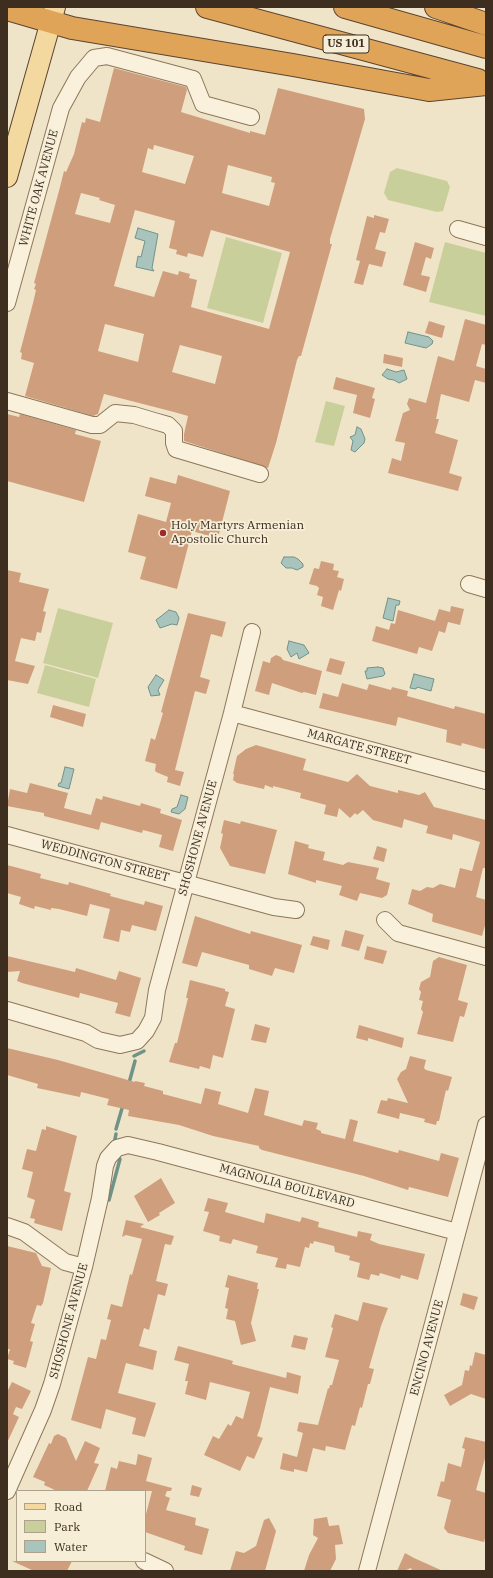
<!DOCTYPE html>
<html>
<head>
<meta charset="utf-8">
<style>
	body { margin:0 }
	#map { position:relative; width:493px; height:1578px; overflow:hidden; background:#f0e4c8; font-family:"IBM Plex Serif",serif }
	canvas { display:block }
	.frame { position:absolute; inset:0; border:8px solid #3d2e20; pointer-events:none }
	.legend { position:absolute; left:16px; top:1490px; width:130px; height:72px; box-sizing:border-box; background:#f7eed8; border:1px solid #ada18e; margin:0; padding:5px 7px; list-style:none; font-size:12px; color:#3d2e20 }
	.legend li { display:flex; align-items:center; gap:8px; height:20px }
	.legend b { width:20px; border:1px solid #ada18e }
</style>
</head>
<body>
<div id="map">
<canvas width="493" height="1578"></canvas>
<div class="frame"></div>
<ul class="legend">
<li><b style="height:5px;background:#f3d9a0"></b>Road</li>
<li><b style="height:11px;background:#c9cf9b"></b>Park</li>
<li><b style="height:11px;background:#a9c4bc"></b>Water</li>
</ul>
</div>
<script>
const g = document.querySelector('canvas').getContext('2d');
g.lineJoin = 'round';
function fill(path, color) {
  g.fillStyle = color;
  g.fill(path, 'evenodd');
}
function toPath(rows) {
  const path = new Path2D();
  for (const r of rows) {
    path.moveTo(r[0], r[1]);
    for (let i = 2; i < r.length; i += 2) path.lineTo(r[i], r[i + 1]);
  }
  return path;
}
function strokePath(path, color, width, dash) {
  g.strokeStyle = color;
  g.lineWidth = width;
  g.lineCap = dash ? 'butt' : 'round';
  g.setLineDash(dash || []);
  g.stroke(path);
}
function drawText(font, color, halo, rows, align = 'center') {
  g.font = font + ' "IBM Plex Serif",serif';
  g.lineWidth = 3.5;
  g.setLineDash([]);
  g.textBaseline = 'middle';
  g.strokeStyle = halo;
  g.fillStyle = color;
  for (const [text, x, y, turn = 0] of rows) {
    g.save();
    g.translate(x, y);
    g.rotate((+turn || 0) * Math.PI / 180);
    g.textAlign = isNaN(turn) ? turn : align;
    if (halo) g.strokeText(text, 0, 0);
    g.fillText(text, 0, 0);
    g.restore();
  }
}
fill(toPath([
	[397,168,447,181,450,187,443,211,437,212,388,200,384,193,390,172],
	[226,237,282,253,263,323,207,308],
	[445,242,486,253,486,316,429,302],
	[326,401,345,406,334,446,315,442],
	[58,608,113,623,98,678,43,663],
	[45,665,96,679,89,707,37,693]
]), '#c9cf9b');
const water = toPath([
	[138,228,158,234,152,268,154,271,136,267,138,256,141,257,145,241,135,238,138,228],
	[408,332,429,337,433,341,432,344,426,348,405,343,408,332],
	[387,369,396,372,404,370,407,379,399,383,394,380,388,379,382,375,387,369],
	[357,427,361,429,365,439,364,443,355,452,351,450,353,441,350,437,355,435,357,427],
	[284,557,294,557,298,559,303,564,303,567,297,570,292,568,286,568,281,563,284,557],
	[388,598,400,601,399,605,396,605,393,621,383,618,388,598],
	[169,610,176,612,179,618,177,625,172,624,160,628,156,620,169,610],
	[289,641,304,645,309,653,299,659,297,653,291,657,287,649,289,641],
	[378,667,383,668,385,674,383,676,367,679,365,671,367,671,367,668,378,667],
	[414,674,434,679,431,691,417,687,416,689,410,688,414,674],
	[156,675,164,680,158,690,160,695,151,696,148,687,156,675],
	[65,767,74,769,69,789,58,786,59,783,61,783,65,767],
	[181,795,188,797,185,809,179,814,171,812,172,809,177,807,181,795]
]);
fill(water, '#a9c4bc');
strokePath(water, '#6f938a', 1);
strokePath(toPath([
	[134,1056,144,1051],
	[129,1083,135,1061],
	[116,1129,123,1105],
	[114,1144,116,1134],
	[109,1200,120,1159,117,1155]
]), '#6f938a', 3.5);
fill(toPath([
	[114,68,186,87,187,90,181,112,250,133,250,131,265,135,278,88,364,109,365,119,330,239,330,244,332,244,301,356,299,356,297,360,276,443,268,468,184,441,184,434,188,416,174,412,104,394,98,414,93,416,25,396,34,363,21,359,22,353,20,352,33,303,36,290,34,289,36,284,34,283,60,187,64,171,66,172,74,154,82,122,85,123,86,118,100,122],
	[154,145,194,156,185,184,142,172,148,148,153,150],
	[228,165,272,177,271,182,275,183,269,206,222,193],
	[81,193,100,198,99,200,115,205,110,223,75,214],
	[135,210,175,221,169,248,177,250,176,254,187,257,188,253,203,257,211,230,290,252,269,329,191,307,197,280,189,278,190,274,179,271,178,275,163,271,154,297,114,286],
	[105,324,144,334,138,362,98,351],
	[180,345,222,356,215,384,172,372],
	[374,215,389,219,385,233,380,232,375,249,386,252,382,267,369,264,363,285,354,283,360,261,356,260,367,216,374,218],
	[415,242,434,248,431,259,426,257,421,275,430,277,426,292,403,285],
	[465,319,486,325,486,345,482,344,476,366,486,369,486,383,475,380,469,402,441,394,436,419,439,419,435,433,458,440,449,473,462,477,458,491,388,473,392,458,401,461,405,443,395,441,403,413,410,410,407,404,409,398,426,403,438,356,454,361],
	[429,321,445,326,442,338,425,333],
	[384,354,403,358,402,367,383,363],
	[336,377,375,388,372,398,375,399,370,418,353,413,357,395,333,389],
	[7,414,19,417,20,414,76,430,75,434,101,441,84,502,7,481],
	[178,475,230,491,219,534,210,532,209,536,192,531,177,589,140,579,146,557,128,552,138,514,166,522,171,503,145,496,150,477,176,484],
	[321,561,334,564,333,570,339,571,337,577,344,579,341,591,339,590,333,610,321,606,323,597,317,595,319,588,317,586,309,584,314,568,319,569],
	[7,570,21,573,19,582,49,589,43,611,46,612,41,633,37,632,35,641,21,638,15,661,35,666,28,684,7,680],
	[451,606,464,609,460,625,448,622,445,633,439,631,432,651,419,647,417,654,372,641,376,626,389,630,391,623,395,624,398,610,435,621,439,609,450,612],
	[188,613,226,622,222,637,211,634,200,677,210,680,206,694,195,691,175,770,184,772,180,786,167,782,168,777,156,772,155,770,156,764,145,761,151,738,155,740,163,713,161,712],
	[276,655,281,657,283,660,322,671,316,695,304,692,302,693,272,683,269,695,255,691,263,661,270,663,271,658],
	[330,658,345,662,341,675,326,671],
	[342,683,367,690,369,684,391,690,392,687,408,691,407,696,454,709,455,706,486,714,486,747,484,749,462,743,461,746,446,742,447,730,398,717,396,726,319,708,323,693,338,697],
	[53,705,86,714,83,727,50,717],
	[256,745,306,759,303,770,348,782,357,774,370,786,398,793,398,790,419,795,425,792,434,807,486,820,486,868,483,868,476,897,486,900,486,922,482,936,433,922,432,921,433,914,408,904,412,889,420,891,427,887,433,888,440,884,455,888,460,868,472,871,480,842,453,834,452,840,426,833,428,826,404,819,402,828,373,820,363,810,357,815,355,813,350,818,339,808,337,817,324,814,326,805,300,798,301,793,273,786,273,788,265,785,264,789,237,783,233,780,234,774,233,774,237,756,246,749],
	[30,783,68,793,64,808,91,815,96,798,102,800,103,796,140,806,141,803,161,809,160,813,182,820,173,851,159,847,162,835,143,830,142,833,101,822,99,830,44,816,44,813,7,806,10,789,27,793],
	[224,820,240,824,241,821,277,830,265,874,230,866,220,848,223,834,221,833],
	[295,841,309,845,308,848,325,852,323,860,343,865,348,862,379,868,376,879,390,883,387,895,382,898,360,893,357,901,339,895,342,886,316,880,316,883,288,874],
	[377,846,387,849,384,862,373,859],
	[7,865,41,874,40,878,68,885,69,882,111,894,110,896,144,905,145,901,163,906,156,931,132,925,130,932,121,930,119,942,103,938,110,909,90,904,87,916,59,909,51,908,51,910,35,906,34,909,19,904,21,897,7,893],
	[195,916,250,934,251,931,302,945,294,973,275,968,272,976,249,969,249,965,202,952,197,967,182,963],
	[345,930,364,935,359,951,341,946],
	[313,936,330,940,328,950,310,945],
	[367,946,387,951,383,964,364,959],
	[7,956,75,972,76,968,116,980,119,971,141,978,130,1017,115,1013,118,1003,80,993,79,998,22,983,17,981,20,971,7,972],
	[439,957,467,965,458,1000,468,1003,464,1017,460,1016,453,1042,417,1034,423,1012,421,1009,423,1001,419,1000,421,992,419,989,421,982,430,977,433,961],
	[190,980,225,989,225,991,229,992,225,1006,235,1009,223,1058,213,1055,210,1069,200,1066,199,1069,169,1062,173,1049,175,1043,177,1043,188,998,186,998],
	[255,1024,270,1028,266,1043,251,1040],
	[359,1025,404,1038,402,1048,368,1038,368,1041,356,1038],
	[7,1048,58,1060,135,1082,135,1081,145,1083,144,1086,163,1091,163,1094,201,1104,205,1088,221,1092,218,1104,248,1113,255,1088,269,1091,264,1115,302,1126,304,1120,318,1123,316,1129,321,1131,321,1133,345,1139,350,1119,358,1121,353,1141,398,1153,399,1150,439,1161,441,1153,459,1158,448,1197,409,1187,408,1190,364,1176,262,1150,259,1148,259,1146,213,1136,179,1125,128,1116,129,1110,107,1105,109,1099,81,1092,80,1097,37,1088,38,1084,7,1075],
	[410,1056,426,1060,424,1068,426,1070,452,1077,448,1091,446,1090,439,1121,437,1121,436,1125,424,1122,425,1119,400,1113,399,1119,377,1113,381,1100,387,1101,388,1098,408,1103,397,1079,401,1072,406,1069],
	[46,1126,77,1136,64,1191,71,1193,62,1231,34,1223,35,1219,30,1218,35,1200,27,1197,33,1172,22,1169,27,1149,36,1151,42,1129,46,1130],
	[161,1178,175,1203,159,1213,160,1215,148,1222,134,1196],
	[208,1198,228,1203,225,1212,264,1223,266,1213,300,1222,302,1217,319,1222,318,1227,357,1237,358,1231,372,1234,370,1240,379,1244,425,1254,418,1280,401,1275,400,1279,380,1273,379,1276,371,1274,369,1280,357,1277,360,1263,349,1260,350,1256,335,1252,334,1246,314,1241,313,1244,310,1243,309,1248,305,1247,300,1267,287,1264,286,1269,275,1267,278,1258,256,1253,258,1246,233,1239,231,1244,219,1241,220,1236,203,1231,209,1212,204,1211],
	[126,1220,144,1224,140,1227,174,1236,171,1245,165,1244,156,1281,168,1284,165,1296,158,1294,149,1330,144,1328,139,1346,157,1351,153,1370,126,1363,118,1393,156,1403,145,1437,132,1434,136,1418,106,1409,101,1429,71,1420,88,1357,96,1359,101,1339,106,1340,111,1320,107,1319,111,1304,122,1307,130,1274,132,1275,142,1239,126,1235,122,1237],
	[7,1246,36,1253,42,1266,51,1268,43,1303,41,1306,37,1305,31,1323,35,1324,30,1341,33,1342,26,1368,13,1364,14,1361,7,1359,10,1349,7,1349],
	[228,1275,258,1283,257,1289,259,1289,251,1323,256,1341,241,1345,235,1321,226,1319,228,1309,225,1308,229,1288,225,1287],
	[463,1293,478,1297,474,1310,460,1305],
	[363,1302,388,1308,381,1326,369,1368,374,1369,370,1384,368,1384,362,1408,360,1407,355,1426,352,1425,345,1450,326,1446,325,1451,313,1448,307,1472,294,1469,294,1472,280,1469,283,1453,297,1457,303,1433,297,1431,299,1422,318,1425,328,1388,329,1389,330,1385,332,1385,339,1360,325,1357,333,1328,331,1327,335,1314,358,1321],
	[294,1335,308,1338,305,1350,291,1347],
	[178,1346,233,1361,232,1364,286,1378,287,1372,301,1376,298,1394,270,1387,260,1428,257,1436,263,1438,254,1459,247,1456,240,1471,204,1455,213,1436,219,1439,228,1424,231,1426,236,1416,243,1419,250,1392,210,1382,206,1400,185,1394,188,1381,185,1381,189,1364,174,1360],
	[475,1352,486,1355,486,1399,471,1394,450,1406,444,1395,462,1385,465,1370,469,1371,470,1365,472,1366],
	[12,1382,31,1391,22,1409,16,1407,13,1414,19,1417,7,1443,7,1392],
	[58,1434,66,1438,76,1461,85,1441,100,1448,94,1463,99,1464,87,1491,57,1491,44,1485,45,1482,33,1477,49,1443,51,1444,54,1436],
	[465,1437,486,1442,486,1455,476,1490,486,1493,485,1525,486,1535,484,1542,448,1533,444,1528,451,1500,437,1496,441,1481,444,1482,448,1463,461,1467,465,1449,462,1448],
	[138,1454,152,1458,146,1481,172,1488,171,1491,167,1491,165,1496,170,1498,166,1510,196,1518,195,1525,209,1529,202,1555,184,1550,185,1546,145,1532,145,1518,152,1491,105,1491,111,1467,117,1469,119,1461,136,1465],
	[192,1485,202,1488,199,1497,190,1495],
	[327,1517,329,1526,339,1525,343,1544,335,1545,336,1559,330,1571,304,1571,309,1555,318,1538,313,1535,314,1519],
	[269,1518,276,1531,265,1571,230,1571,236,1551,244,1553,256,1546,264,1520],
	[405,1553,414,1558,443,1571,412,1571,411,1568,404,1571,397,1571],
	[12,1561,72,1561,67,1571,34,1571]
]), '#cf9f7d');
const minor = toPath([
	[458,229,486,237],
	[7,303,61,108,78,77,94,58,107,56,193,79,203,104,251,117],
	[7,401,92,425,100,425,115,413,134,415,154,421,168,425,174,431,174,443,176,449,260,474],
	[469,584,486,589],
	[232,713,486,781],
	[7,835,274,907,296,910],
	[385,920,398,933,486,957],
	[7,1010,86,1033,98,1040,120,1045,137,1041,146,1031,153,1018,157,990,232,713,252,632],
	[7,1226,24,1232,65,1262,84,1267],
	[7,1491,43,1410,52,1384,84,1267,100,1198,105,1166,108,1158,117,1148,128,1145,158,1152,457,1232],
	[144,1561,165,1571],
	[367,1571,486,1125]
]);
const major = toPath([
	[7,177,55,7]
]);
const highway = toPath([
	[207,7,478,80],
	[345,7,486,47],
	[436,7,486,24],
	[7,9,72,28,293,65,429,90,486,84]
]);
strokePath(minor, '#8d765c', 18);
strokePath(major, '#5b4430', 22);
strokePath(highway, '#5b4430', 24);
strokePath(minor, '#faf1dc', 16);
strokePath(major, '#f3d9a0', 20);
strokePath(highway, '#e0a458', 22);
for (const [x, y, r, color] of [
	[163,533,4,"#9e2a2b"]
]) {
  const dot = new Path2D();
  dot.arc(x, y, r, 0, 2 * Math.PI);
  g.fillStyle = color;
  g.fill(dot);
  strokePath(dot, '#f7eed8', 1.5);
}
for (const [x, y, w] of [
	[346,44,46]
]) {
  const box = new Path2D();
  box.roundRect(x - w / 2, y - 9, w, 18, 3);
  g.fillStyle = '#f7eed8';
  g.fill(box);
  strokePath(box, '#3d2e20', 1);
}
drawText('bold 11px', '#3d2e20', null, [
	["US 101",346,44]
]);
drawText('12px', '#3d2e20', '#f7eed8', [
	["WHITE OAK AVENUE",39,188,-75],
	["MARGATE STREET",359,747,15],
	["SHOSHONE AVENUE",198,838,-75],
	["WEDDINGTON STREET",105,861,15],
	["MAGNOLIA BOULEVARD",287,1186,15],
	["SHOSHONE AVENUE",69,1321,-75],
	["ENCINO AVENUE",427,1348,-75]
]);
drawText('12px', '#3d2e20', '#f7eed8', [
	["Holy Martyrs Armenian",171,526],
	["Apostolic Church",171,540]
], 'left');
</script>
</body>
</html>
